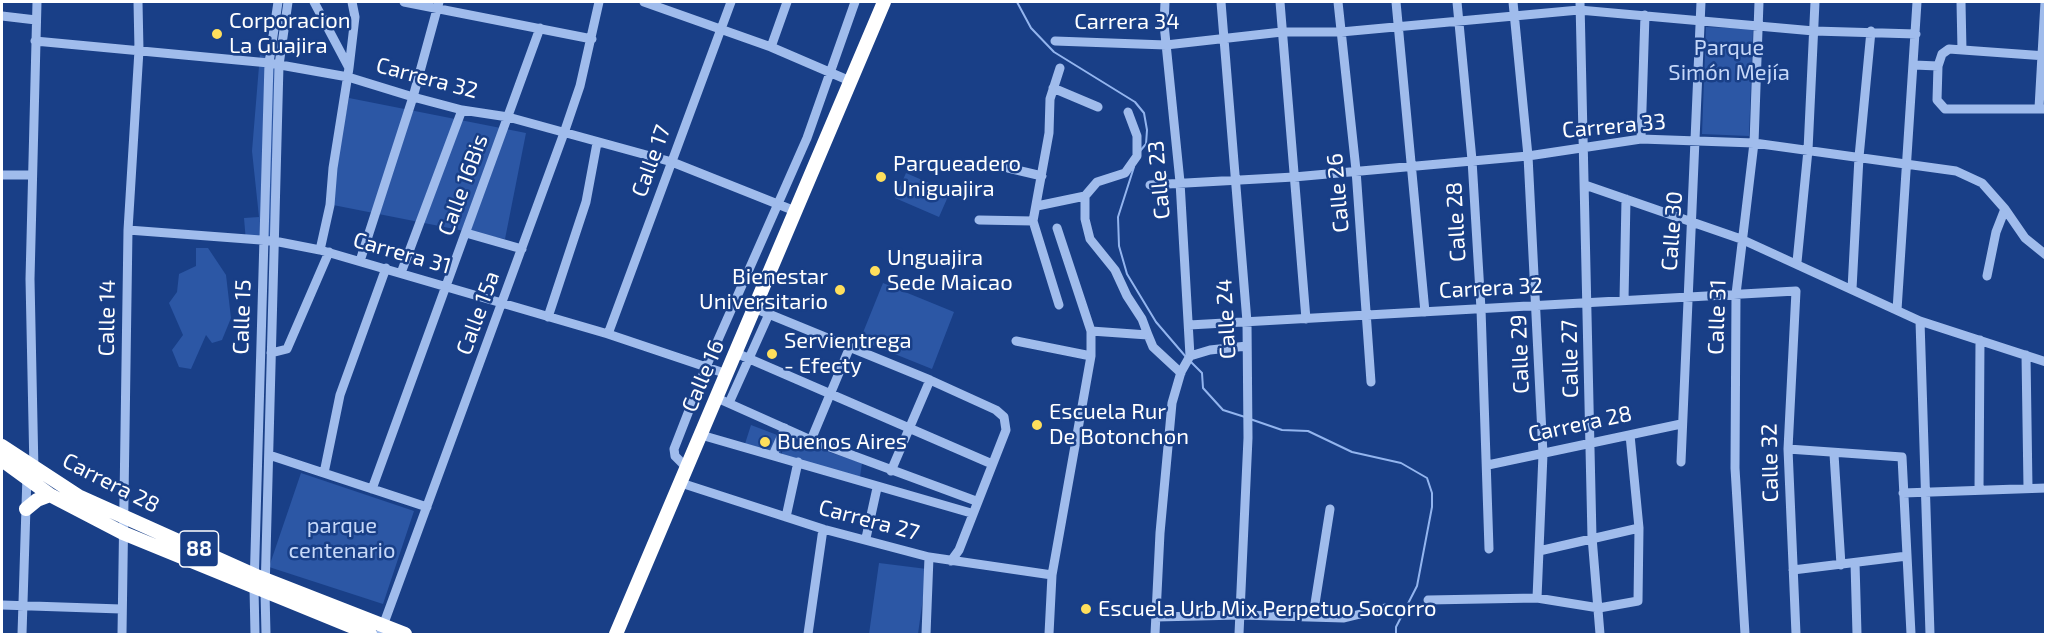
<!DOCTYPE html>
<html>
<head>
<meta charset="utf-8">
<style>
	body { margin:0 }
	#map { position:relative; width:2047px; height:636px; overflow:hidden; background:#193f87; font-family:"Exo 2",sans-serif }
	canvas { display:block }
	.frame { position:absolute; inset:0; border:3px solid #fff; pointer-events:none }
</style>
</head>
<body>
<div id="map">
<canvas width="2047" height="636"></canvas>
<div class="frame"></div>
</div>
<script>
const g = document.querySelector('canvas').getContext('2d');
g.lineJoin = 'round';
function fill(path, color) {
  g.fillStyle = color;
  g.fill(path, 'evenodd');
}
function toPath(rows) {
  const path = new Path2D();
  for (const r of rows) {
    path.moveTo(r[0], r[1]);
    for (let i = 2; i < r.length; i += 2) path.lineTo(r[i], r[i + 1]);
  }
  return path;
}
function strokePath(path, color, width, dash) {
  g.strokeStyle = color;
  g.lineWidth = width;
  g.lineCap = dash ? 'butt' : 'round';
  g.setLineDash(dash || []);
  g.stroke(path);
}
function drawText(font, color, halo, rows, align = 'center') {
  g.font = font + ' "Exo 2",sans-serif';
  g.lineWidth = 5;
  g.setLineDash([]);
  g.textBaseline = 'middle';
  g.strokeStyle = halo;
  g.fillStyle = color;
  for (const [text, x, y, turn = 0] of rows) {
    g.save();
    g.translate(x, y);
    g.rotate((+turn || 0) * Math.PI / 180);
    g.textAlign = isNaN(turn) ? turn : align;
    if (halo) g.strokeText(text, 0, 0);
    g.fillText(text, 0, 0);
    g.restore();
  }
}
fill(toPath([
	[1706,27,1753,29,1749,136,1702,134],
	[260,54,275,62,271,238,246,242,244,218,259,217,252,151],
	[349,98,526,133,505,239,328,204],
	[906,173,950,192,939,217,895,198],
	[196,248,208,248,226,275,231,318,222,340,212,343,206,335,191,369,179,367,172,350,183,335,169,303,177,292,179,274,196,266],
	[883,283,954,312,932,369,860,340],
	[751,425,785,438,779,458,744,447],
	[787,438,862,463,860,477,780,458],
	[301,473,414,511,383,604,269,567],
	[879,563,927,569,918,634,869,634]
]), '#2c57a5');
strokePath(toPath([
	[1017,2,1031,28,1054,52,1135,102,1144,113,1147,130,1146,144,1140,151],
	[1134,167,1118,217,1119,246,1127,274,1156,322,1186,357],
	[1190,361,1202,373,1203,388,1223,410,1245,417],
	[1250,419,1282,430,1308,431,1352,452,1401,463,1427,478,1432,493,1432,507,1417,586,1396,627,1396,634]
]), '#93b5ef', 2);
strokePath(toPath([
	[314,2,349,68,333,168,330,205,320,250],
	[404,2,592,39],
	[644,2,771,47,850,81],
	[1165,2,1164,24,1180,182,1190,356],
	[1221,2,1247,322,1248,438,1239,634],
	[1280,2,1306,319],
	[1338,2,1356,170,1371,382],
	[1396,2,1425,312],
	[1457,2,1472,160,1481,309,1489,549],
	[1513,2,1528,156,1543,454,1537,598],
	[1580,2,1592,537,1600,634],
	[1961,2,1962,50],
	[2,16,36,20],
	[35,41,269,63,348,77,413,97,462,110,508,117,672,162,795,211],
	[1055,41,1166,45,1282,32,1341,32,1579,10,1814,31,1916,34],
	[771,47,787,2],
	[2046,56,1949,49,1942,54,1938,66,1937,100,1945,109,2046,109],
	[1914,65,1938,66],
	[349,68,355,17,352,2],
	[1053,88,1098,107],
	[2039,108,2045,2],
	[1128,112,1137,136,1137,156,1125,173,1097,182,1085,196,1085,219,1090,239,1115,270,1127,296,1142,319,1148,335],
	[1641,139,1645,15],
	[1008,168,1042,176],
	[2,175,31,175],
	[1150,185,1294,177,1528,156,1641,139,1754,143,1956,171,1982,183,2005,209,2025,238,2046,255],
	[1585,185,1741,239,1920,321,2046,362],
	[1037,206,1085,196],
	[979,220,1033,221],
	[128,230,274,241,320,250,608,334,727,374],
	[466,233,522,249],
	[360,261,413,97,439,2],
	[1797,262,1808,150,1815,2],
	[401,273,462,110],
	[1987,276,1996,232,2005,209],
	[1852,289,1859,157,1871,31],
	[1624,300,1626,199],
	[1059,305,1033,221,1049,133,1050,99,1060,68],
	[754,308,930,380,996,410,1004,417,1006,430,959,550,951,561],
	[1897,310,1917,2],
	[548,317,586,202,597,143],
	[1920,321,1930,634],
	[1189,325,1796,291,1788,449,1796,634],
	[1091,331,1148,335,1153,347,1181,373],
	[608,334,731,2],
	[1016,341,1091,356],
	[271,353,287,349,329,252],
	[736,353,992,464],
	[2026,355,2028,488],
	[1190,356,1210,350,1247,346],
	[717,398,811,440,976,501],
	[729,403,769,314],
	[701,435,971,513],
	[811,440,849,349],
	[1788,449,1902,457,1911,634],
	[1834,454,1841,565],
	[269,455,427,507],
	[773,455,785,428],
	[1681,462,1701,2],
	[1488,465,1681,424],
	[687,468,675,456,674,449,706,367,807,138,855,2],
	[34,471,30,279,37,2],
	[891,471,930,380],
	[324,473,340,395,386,268],
	[681,483,823,529,929,557,1052,575],
	[372,489,540,28],
	[1979,490,1980,340],
	[1903,493,2046,488],
	[786,517,798,462],
	[866,538,877,488],
	[1539,551,1639,528],
	[1855,563,1857,634],
	[1793,570,1907,556],
	[1428,600,1537,598,1599,608,1638,601,1639,528,1630,435],
	[2,605,121,609],
	[1313,616,1330,509],
	[1156,617,1240,615,1344,618,1385,608],
	[22,634,27,475],
	[122,634,128,230,139,50,138,2],
	[255,634,254,588,269,63,278,2],
	[266,634,265,592,279,65,288,2],
	[380,634,564,133,580,86,599,2],
	[808,634,823,529],
	[926,634,929,557],
	[1049,634,1052,575,1091,356,1091,331,1057,228],
	[1155,634,1160,533,1172,403,1181,372,1190,356],
	[1745,634,1735,468,1736,294,1754,143,1759,2]
]), '#a0bcec', 9);
strokePath(toPath([
	[2,446,80,497,254,575,405,634],
	[2,460,50,495,123,533,370,634],
	[26,509,37,500,50,495],
	[616,634,884,2]
]), '#fff', 14);
for (const [x, y, r, color] of [
	[217,34,6,"#ffdf5c"],
	[881,177,6,"#ffdf5c"],
	[875,271,6,"#ffdf5c"],
	[840,290,6,"#ffdf5c"],
	[772,354,6,"#ffdf5c"],
	[1037,425,6,"#ffdf5c"],
	[765,442,6,"#ffdf5c"],
	[1086,609,6,"#ffdf5c"]
]) {
  const dot = new Path2D();
  dot.arc(x, y, r, 0, 2 * Math.PI);
  g.fillStyle = color;
  g.fill(dot);
  strokePath(dot, '#193f87', 2);
}
for (const [x, y, w] of [
	[199,549,39]
]) {
  const box = new Path2D();
  box.roundRect(x - w / 2, y - 18, w, 36, 4.5);
  g.fillStyle = '#193f87';
  g.fill(box);
  strokePath(box, '#fff', 1.5);
}
drawText('bold 21px', '#fff', null, [
	["88",199,549]
]);
drawText('22px', '#fff', '#193f87', [
	["Corporacion",229,21],
	["La Guajira",229,46],
	["Parqueadero",893,164],
	["Uniguajira",893,189],
	["Unguajira",887,258],
	["Sede Maicao",887,283],
	["Bienestar",828,277,"right"],
	["Universitario",828,302,"right"],
	["Servientrega",784,341],
	["- Efecty",784,366],
	["Escuela Rur",1049,412],
	["De Botonchon",1049,437],
	["Buenos Aires",777,442],
	["Escuela Urb Mix Perpetuo Socorro",1098,609]
], 'left');
drawText('22px', '#fff', '#193f87', [
	["Carrera 34",1127,22],
	["Carrera 32",427,78,15],
	["Carrera 33",1614,126,-5],
	["Calle 17",651,161,-70],
	["Calle 23",1159,180,-95],
	["Calle 16Bis",463,185,-70],
	["Calle 26",1338,193,-95],
	["Calle 28",1456,222,-93],
	["Calle 30",1672,231,-86],
	["Carrera 31",402,253,16],
	["Carrera 32",1491,288,-3],
	["Calle 15a",478,313,-70],
	["Calle 15",242,317,-88],
	["Calle 31",1717,317,-88],
	["Calle 14",107,318,-89],
	["Calle 24",1226,319,-93],
	["Calle 29",1520,354,-92],
	["Calle 27",1570,359,-91],
	["Calle 16",703,376,-67],
	["Carrera 28",1580,424,-12],
	["Calle 32",1770,463,-91],
	["Carrera 28",111,483,27],
	["Carrera 27",869,520,15]
]);
drawText('22px', '#c6d8f9', '#193f87', [
	["Parque",1729,48],
	["Simón Mejía",1729,73],
	["parque",342,526],
	["centenario",342,551]
]);
</script>
</body>
</html>
